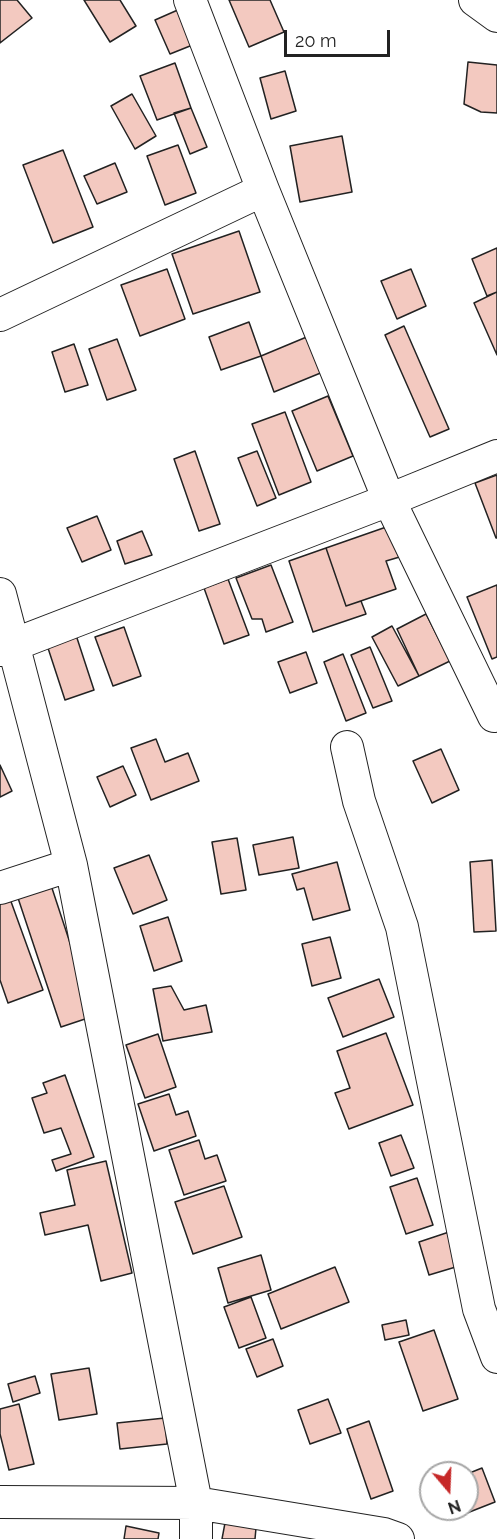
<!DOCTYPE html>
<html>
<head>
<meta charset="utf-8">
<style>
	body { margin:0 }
	#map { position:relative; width:497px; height:1539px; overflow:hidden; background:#fff; font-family:Raleway,sans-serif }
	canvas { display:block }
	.north { position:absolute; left:419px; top:1461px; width:60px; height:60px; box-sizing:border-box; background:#fff; border:2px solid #a7a7a7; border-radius:50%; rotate:161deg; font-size:16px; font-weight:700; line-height:24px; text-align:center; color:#222 }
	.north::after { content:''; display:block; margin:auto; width:21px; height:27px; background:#c62828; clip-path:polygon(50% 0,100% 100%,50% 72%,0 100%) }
	.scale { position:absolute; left:284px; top:30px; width:106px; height:27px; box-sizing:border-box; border:3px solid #222; border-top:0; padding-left:8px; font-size:18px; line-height:21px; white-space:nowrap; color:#222; -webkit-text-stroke:4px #fff; paint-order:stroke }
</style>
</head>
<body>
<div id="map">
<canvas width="497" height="1539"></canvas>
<div class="north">N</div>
<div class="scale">20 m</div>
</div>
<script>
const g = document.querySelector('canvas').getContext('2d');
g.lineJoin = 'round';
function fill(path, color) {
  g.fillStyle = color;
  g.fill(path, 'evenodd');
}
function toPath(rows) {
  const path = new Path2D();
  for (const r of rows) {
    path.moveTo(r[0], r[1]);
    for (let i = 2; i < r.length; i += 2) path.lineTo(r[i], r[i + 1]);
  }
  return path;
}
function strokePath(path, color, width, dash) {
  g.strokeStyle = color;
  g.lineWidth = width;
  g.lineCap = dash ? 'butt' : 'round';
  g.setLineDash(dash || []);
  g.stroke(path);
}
const building = toPath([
	[0,0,17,0,32,18,0,43,0,0],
	[84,0,120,0,136,26,110,42,84,0],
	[229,0,270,0,284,32,249,47,229,0],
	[180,9,195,44,170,54,155,20,180,9],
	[468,62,497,65,497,113,481,112,464,104,468,62],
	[175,63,191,108,157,120,140,76,175,63],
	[285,71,296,111,271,119,260,78,285,71],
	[132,94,156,136,135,149,111,106,132,94],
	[191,108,207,147,190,154,174,113,191,108],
	[342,136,352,192,300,202,290,146,342,136],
	[178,145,196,193,165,205,147,156,178,145],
	[63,150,93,227,53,243,23,165,63,150],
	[115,163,127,192,97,204,84,176,115,163],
	[239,231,260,292,193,314,172,254,239,231],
	[497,248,497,292,487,296,472,259,497,248],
	[167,269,185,319,140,336,121,285,167,269],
	[411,269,426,306,397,319,381,281,411,269],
	[497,292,497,355,474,303,497,292],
	[249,322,261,356,221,370,209,337,249,322],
	[404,326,449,429,430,437,385,335,404,326],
	[309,336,323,372,274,392,261,356,309,336],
	[117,339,136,390,107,400,89,349,117,339],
	[74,344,88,385,65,392,52,352,74,344],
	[328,396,353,456,317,471,292,411,328,396],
	[285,412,311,482,279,495,252,424,285,412],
	[195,451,220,524,199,531,174,459,195,451],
	[257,451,276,498,257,506,238,458,257,451],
	[497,475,497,538,496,538,475,483,497,475],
	[97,516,111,550,82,562,67,528,97,516],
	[392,525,403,556,386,561,396,589,346,606,326,548,392,525],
	[142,531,152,555,125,564,117,541,142,531],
	[326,548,346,606,361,601,366,614,313,632,289,561,326,548],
	[271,565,293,622,266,632,262,619,252,619,236,578,271,565],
	[228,579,249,635,224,644,204,588,228,579],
	[497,585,497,657,492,659,467,597,497,585],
	[426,614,450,661,419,676,397,629,426,614],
	[392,626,419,676,398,686,372,637,392,626],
	[124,627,141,676,113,686,95,637,124,627],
	[76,635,94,690,65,700,47,645,76,635],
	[370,647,392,701,373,708,351,655,370,647],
	[306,652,317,683,290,693,278,662,306,652],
	[343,654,366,713,346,721,324,662,343,654],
	[156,739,165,762,188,753,199,781,151,800,131,748,156,739],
	[441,749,459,790,432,803,413,761,441,749],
	[0,765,12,791,0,797,0,765],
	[123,766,136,795,110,807,97,777,123,766],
	[293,837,299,868,259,875,253,845,293,837],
	[237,838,246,890,221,894,212,842,237,838],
	[149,855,167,900,133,914,114,868,149,855],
	[492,860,496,931,474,932,470,862,492,860],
	[337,862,350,910,313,920,304,888,297,890,292,874,337,862],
	[49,879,94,1016,61,1027,15,889,49,879],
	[9,896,43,990,8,1003,0,980,0,899,9,896],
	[168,917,182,961,154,971,140,926,168,917],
	[330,937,341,978,312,986,302,944,330,937],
	[379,979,394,1017,343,1037,328,998,379,979],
	[171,986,184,1010,206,1005,212,1032,163,1041,153,989,171,986],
	[386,1033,413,1105,349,1129,335,1093,350,1088,337,1051,386,1033],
	[158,1034,176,1087,145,1098,126,1045,158,1034],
	[65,1075,94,1157,56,1171,52,1160,71,1154,61,1128,44,1133,32,1098,47,1093,43,1083,65,1075],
	[169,1094,176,1115,188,1111,196,1136,154,1151,138,1104,169,1094],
	[401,1135,414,1168,391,1176,379,1143,401,1135],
	[199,1140,205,1159,217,1155,226,1181,184,1195,169,1150,199,1140],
	[106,1161,132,1273,101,1281,88,1225,45,1235,40,1213,75,1205,67,1170,106,1161],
	[417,1178,433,1225,406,1234,390,1187,417,1178],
	[224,1186,242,1237,193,1254,175,1202,224,1186],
	[449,1232,459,1266,429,1275,419,1242,449,1232],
	[261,1255,271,1290,228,1303,218,1268,261,1255],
	[335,1267,349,1302,281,1329,268,1294,335,1267],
	[251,1297,266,1338,239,1348,224,1307,251,1297],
	[406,1320,409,1335,385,1340,382,1325,406,1320],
	[434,1330,458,1399,423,1411,399,1342,434,1330],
	[273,1339,283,1366,257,1377,246,1349,273,1339],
	[89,1368,97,1414,59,1420,51,1374,89,1368],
	[35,1376,40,1393,13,1402,8,1384,35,1376],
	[328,1399,341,1433,310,1444,298,1410,328,1399],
	[19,1404,34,1464,9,1470,0,1434,0,1409,19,1404],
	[165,1418,167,1444,120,1449,117,1423,165,1418],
	[369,1421,393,1491,371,1499,347,1429,369,1421],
	[482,1468,495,1502,467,1513,467,1474,482,1468],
	[225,1523,256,1528,255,1539,222,1539,225,1523],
	[126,1526,159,1533,158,1539,124,1539,126,1526]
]);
fill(building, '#f3c9c0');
strokePath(building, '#222', 1.5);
const minor = toPath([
	[190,0,263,190,389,500,494,716],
	[475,0,497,16],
	[0,315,263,190],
	[0,594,71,865,196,1503,196,1539],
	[0,650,389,500,497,456],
	[347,747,359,801,402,927,479,1309,497,1357],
	[0,888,71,865],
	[0,1502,196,1503,384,1534,398,1539]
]);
strokePath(minor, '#222', 34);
strokePath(minor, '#fff', 32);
</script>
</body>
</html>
